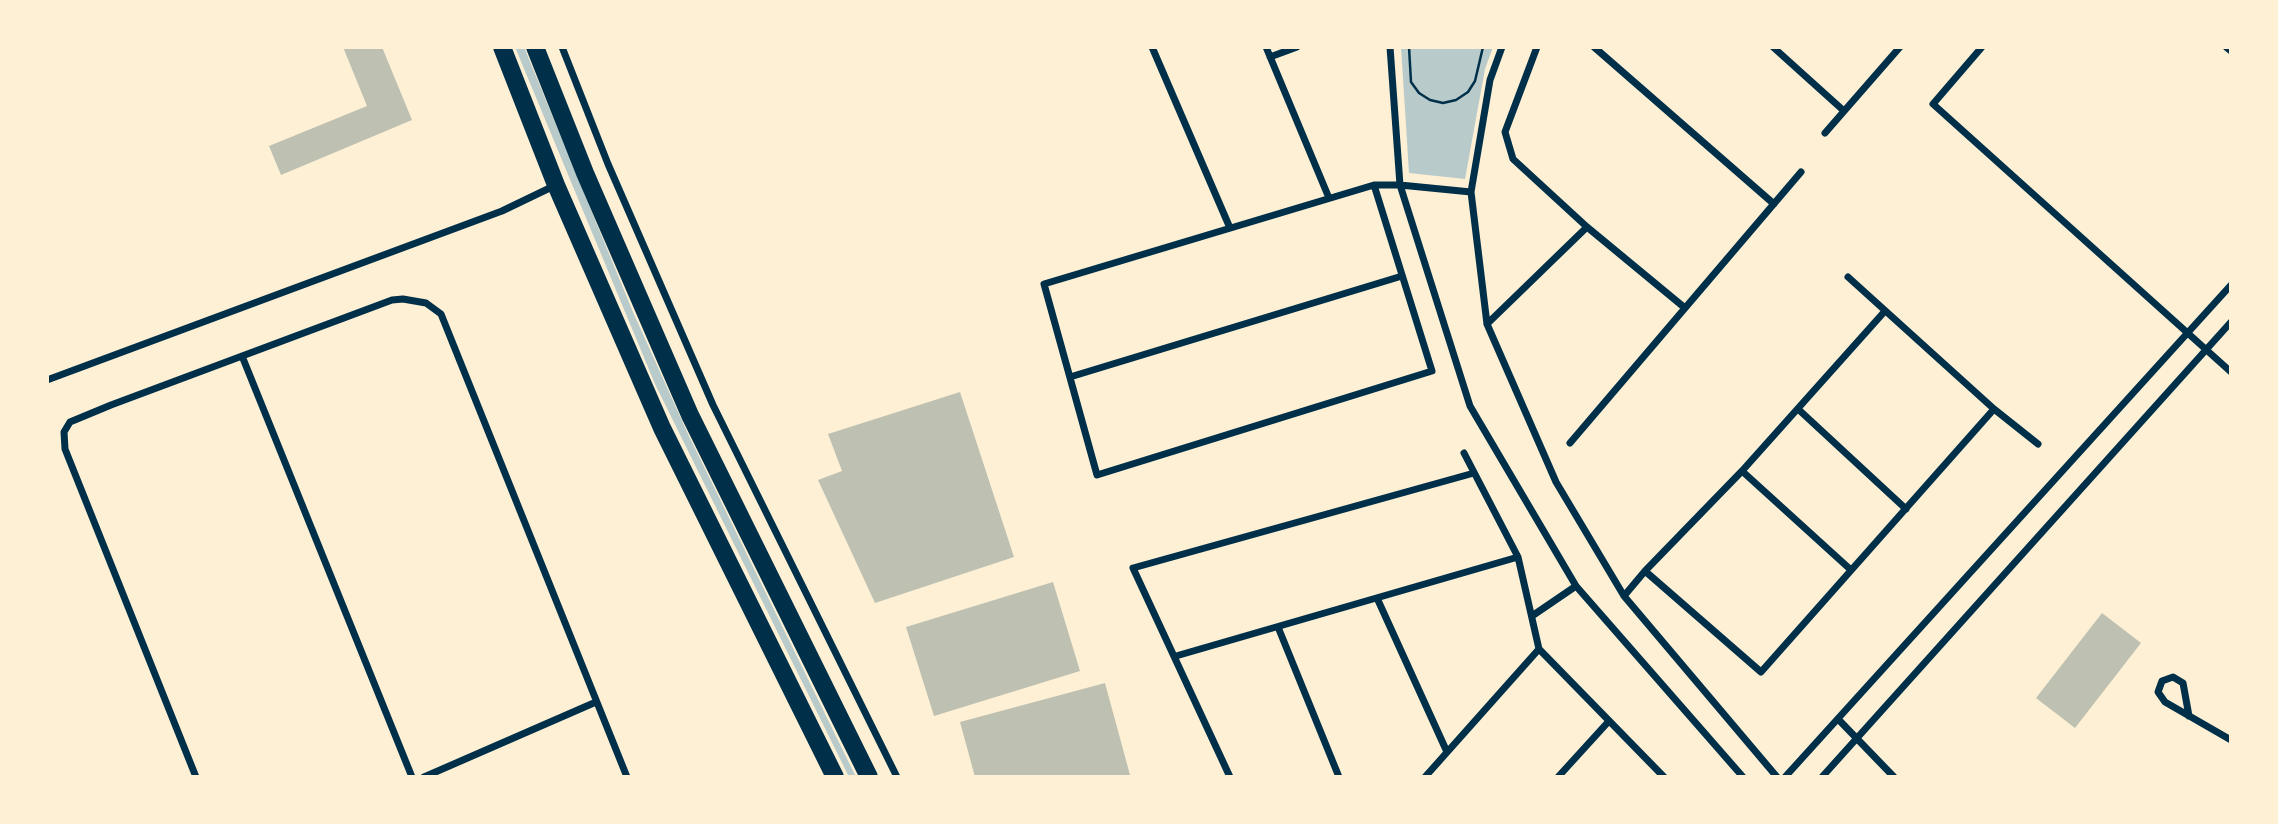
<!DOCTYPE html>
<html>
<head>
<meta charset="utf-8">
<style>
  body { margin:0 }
  #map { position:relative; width:2278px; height:824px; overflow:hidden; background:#fdf0d5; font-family:"IBM Plex Sans",sans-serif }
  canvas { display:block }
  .frame { position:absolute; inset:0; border:49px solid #fdf0d5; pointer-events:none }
</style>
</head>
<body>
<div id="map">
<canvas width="2278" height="824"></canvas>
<div class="frame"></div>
</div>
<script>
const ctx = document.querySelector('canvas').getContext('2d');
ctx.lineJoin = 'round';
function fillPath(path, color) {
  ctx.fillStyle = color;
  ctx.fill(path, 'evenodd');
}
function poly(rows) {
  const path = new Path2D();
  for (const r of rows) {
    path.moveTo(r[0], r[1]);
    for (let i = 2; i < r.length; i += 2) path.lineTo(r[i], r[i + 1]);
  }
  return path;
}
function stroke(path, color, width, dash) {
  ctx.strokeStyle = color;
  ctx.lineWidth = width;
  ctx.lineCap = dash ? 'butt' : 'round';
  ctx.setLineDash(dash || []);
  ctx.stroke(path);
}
const green = poly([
  [515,47,524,47,633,312,688,434,856,777,849,777,655,384],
  [1401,47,1493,47,1485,69,1465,179,1409,173]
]);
const building = poly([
  [343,47,382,47,412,120,281,175,269,146,367,106],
  [960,392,1014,557,875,603,818,480,842,471,828,434],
  [1053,582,1080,671,934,716,906,627],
  [2102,613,2141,643,2075,728,2036,698],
  [1105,683,1130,775,975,777,960,722]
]);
const path = poly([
  [1409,47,1411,82,1419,93,1430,100,1443,103,1456,100,1468,92,1475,81,1483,47]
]);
const minor = poly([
  [562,47,608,164,713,405,897,777],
  [1152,47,1230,228],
  [1266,47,1329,198],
  [1390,47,1400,185,1470,406,1576,586,1743,777],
  [1502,47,1490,80,1471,192,1487,324,1556,482,1624,596,1777,777],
  [1537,47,1505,132,1513,159,1587,227,1685,308],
  [1594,47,1774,204],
  [1773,47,1844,111],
  [1982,47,1933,104,2231,372],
  [2226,47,2231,51],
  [1270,57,1297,47],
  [1825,133,1900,47],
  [1374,185,1432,371,1097,475,1044,284,1374,185,1400,185,1471,192],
  [1848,277,1994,409,2038,444],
  [1487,324,1587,227],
  [242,356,412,777],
  [1070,377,1402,276],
  [47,380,502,211,556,185],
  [1798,409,1906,509],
  [1570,443,1801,172],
  [1464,453,1518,557,1539,649,1664,777],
  [1742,471,1851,570],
  [1645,571,1761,672,1994,409],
  [1624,596,1645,571,1742,471,1885,311],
  [1377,598,1447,752],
  [1532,616,1576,586],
  [1278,627,1339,777],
  [1176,656,1518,557],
  [2189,716,2183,683,2173,677,2162,681,2158,692,2165,702,2231,740],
  [1838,719,1894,777],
  [196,777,65,449,64,432,70,422,111,405,392,300,403,299,426,303,441,314,627,777],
  [424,777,596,702],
  [1230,777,1133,568,1474,473],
  [1425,777,1539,649],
  [1558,777,1609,721],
  [1785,777,2231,285],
  [1822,777,2231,322]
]);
const trunk = poly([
  [502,47,556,185,662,428,835,777],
  [535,47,585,173,690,415,869,777]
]);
fillPath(green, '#b9caca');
fillPath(building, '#bec0b2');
stroke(path, '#003049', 2.5);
stroke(minor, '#003049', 7);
stroke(trunk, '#003049', 18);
</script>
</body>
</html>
